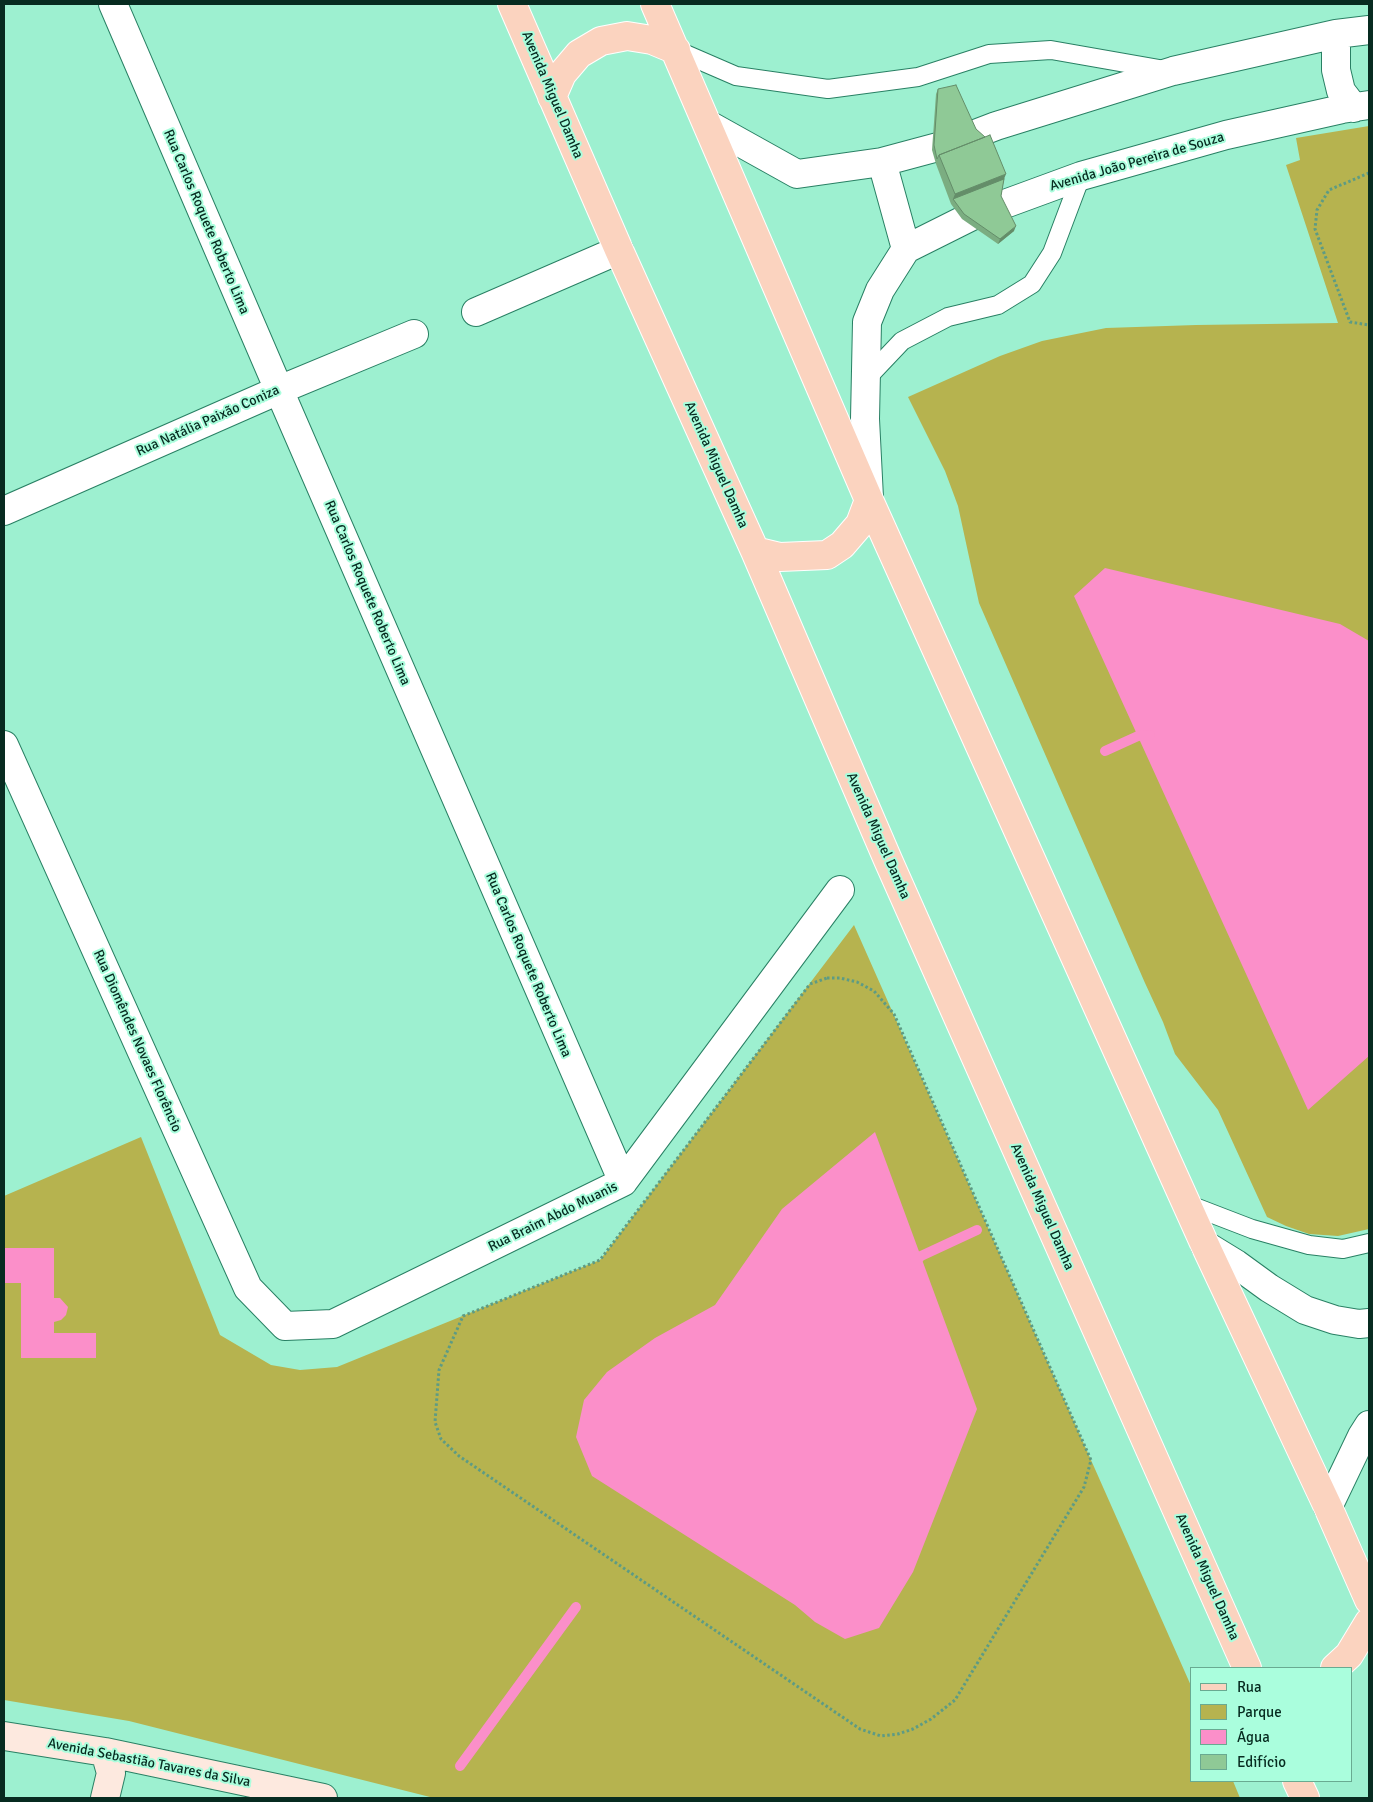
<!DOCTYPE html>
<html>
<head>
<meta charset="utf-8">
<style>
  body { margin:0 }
  #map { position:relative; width:1373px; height:1802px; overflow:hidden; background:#9df0d0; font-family:Signika,sans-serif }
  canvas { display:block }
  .frame { position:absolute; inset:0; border:5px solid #072b20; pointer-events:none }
  .legend { position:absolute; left:1190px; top:1667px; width:162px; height:115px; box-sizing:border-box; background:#aafedd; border:1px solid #69aa91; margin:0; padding:6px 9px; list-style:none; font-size:15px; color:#072b20 }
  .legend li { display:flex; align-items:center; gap:10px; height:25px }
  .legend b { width:25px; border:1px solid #69aa91 }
</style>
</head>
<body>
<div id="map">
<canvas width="1373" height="1802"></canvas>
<div class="frame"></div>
<ul class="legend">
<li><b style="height:6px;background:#fbd3bf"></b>Rua</li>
<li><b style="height:14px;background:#b6b34f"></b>Parque</li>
<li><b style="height:14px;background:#fb8fc9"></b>Água</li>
<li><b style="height:14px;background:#8fc996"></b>Edifício</li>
</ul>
</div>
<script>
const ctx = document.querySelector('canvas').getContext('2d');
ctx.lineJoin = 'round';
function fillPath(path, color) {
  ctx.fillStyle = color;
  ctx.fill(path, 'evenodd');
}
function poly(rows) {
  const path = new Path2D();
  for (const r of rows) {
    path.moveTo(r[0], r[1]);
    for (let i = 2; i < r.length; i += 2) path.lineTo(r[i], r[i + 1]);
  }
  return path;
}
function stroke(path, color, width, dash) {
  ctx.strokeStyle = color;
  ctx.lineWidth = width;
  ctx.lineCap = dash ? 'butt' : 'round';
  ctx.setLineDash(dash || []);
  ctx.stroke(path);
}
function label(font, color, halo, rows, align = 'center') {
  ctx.font = font + ' Signika,sans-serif';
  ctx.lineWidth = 4;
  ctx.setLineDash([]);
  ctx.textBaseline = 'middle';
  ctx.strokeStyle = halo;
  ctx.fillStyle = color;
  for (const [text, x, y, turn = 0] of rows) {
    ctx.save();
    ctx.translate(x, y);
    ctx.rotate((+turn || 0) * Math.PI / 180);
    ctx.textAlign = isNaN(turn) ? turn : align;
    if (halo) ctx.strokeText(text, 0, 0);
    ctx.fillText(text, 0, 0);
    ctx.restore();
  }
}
const green = poly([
  [1369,126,1369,1229,1338,1236,1309,1234,1286,1226,1267,1217,1218,1110,1175,1054,1163,1022,1145,983,979,603,958,506,945,471,908,397,1000,356,1042,341,1106,328,1196,325,1338,323,1286,165,1300,160,1296,138],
  [854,925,1192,1688,1192,1781,1233,1781,1240,1798,434,1798,129,1721,4,1700,4,1196,141,1137,220,1335,271,1365,300,1370,337,1367,600,1260]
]);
const water = poly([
  [1105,568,1340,624,1369,641,1369,1056,1308,1110,1074,596],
  [875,1132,977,1409,913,1572,879,1628,845,1639,815,1622,795,1605,592,1476,576,1437,584,1400,607,1372,655,1338,715,1305,782,1209],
  [4,1248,54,1248,54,1298,60,1298,68,1307,66,1315,61,1320,54,1322,54,1333,96,1333,96,1358,21,1358,21,1283,4,1283]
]);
const stream = poly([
  [1105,751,1138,736,1150,735],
  [912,1265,921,1256,977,1230],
  [460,1766,576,1607]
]);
const path = poly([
  [1369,173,1329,190,1317,210,1315,229,1350,322,1369,325],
  [827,978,840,978,857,982,874,991,894,1014,1091,1460,1084,1487,955,1700,931,1719,913,1729,898,1734,881,1736,860,1729,459,1456,441,1439,435,1422,439,1370,463,1316,600,1260,810,984,827,978]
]);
const service = poly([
  [676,50,736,76,828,89,918,77,989,54,1051,50,1165,70],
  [866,379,902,341,948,317,998,305,1032,284,1052,253,1081,176],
  [1187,1204,1252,1229,1309,1245,1343,1249,1369,1243]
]);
const minor = poly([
  [113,4,279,390,623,1182],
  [1336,34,1336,70,1341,91,1354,108],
  [709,125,797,174,882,162,949,144,996,126,1173,71,1336,34,1369,30],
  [882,162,906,249],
  [476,312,619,250],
  [869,498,865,419,867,322,880,290,906,249,972,216,1081,176,1226,135,1342,109,1369,105],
  [4,511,279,390,414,334],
  [4,745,248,1288,285,1326,333,1324,623,1182,840,890],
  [1205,1245,1236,1264,1269,1288,1305,1310,1335,1320,1359,1324,1369,1323],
  [1328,1507,1362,1436,1369,1425]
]);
const secondary = poly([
  [4,1736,105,1752,323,1798],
  [105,1798,111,1773,105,1752]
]);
const primary = poly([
  [512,4,619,250,755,551,888,860,1247,1668],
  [655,4,869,500,1205,1245,1328,1507,1369,1600],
  [552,97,562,74,579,54,601,41,627,36,652,40,676,50],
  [755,551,780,557,827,555,842,545,860,524,869,500],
  [1335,1668,1349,1655,1369,1622],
  [1297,1781,1305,1798]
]);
const wall = poly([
  [938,89,976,129,1004,179,1001,196,1014,231,998,244,962,219,951,204,936,164,932,150,936,94]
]);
const shadedWall = poly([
  [1006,174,1002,184,953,199,955,194],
  [1016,226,1014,231,998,244,1000,239]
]);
const building = poly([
  [956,85,976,129,985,137,939,155,937,159,934,145,938,89,956,85],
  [990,135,1006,174,955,194,939,155,990,135],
  [1004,179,1001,196,1016,226,1000,239,964,214,953,199,1004,179]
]);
const streetNames = [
  ["Avenida Miguel Damha",552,95,67],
  ["Avenida João Pereira de Souza",1137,162,-16],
  ["Rua Carlos Roquete Roberto Lima",206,222,67],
  ["Rua Natália Paixão Coniza",208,421,-24],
  ["Avenida Miguel Damha",716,465,66],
  ["Rua Carlos Roquete Roberto Lima",367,593,67],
  ["Avenida Miguel Damha",878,836,66],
  ["Rua Carlos Roquete Roberto Lima",528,965,67],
  ["Rua Diomêndes Novaes Florêncio",137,1041,66],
  ["Avenida Miguel Damha",1042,1207,66],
  ["Rua Braim Abdo Muanis",553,1217,-26],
  ["Avenida Miguel Damha",1207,1577,66],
  ["Avenida Sebastião Tavares da Silva",149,1763,11]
];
fillPath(green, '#b6b34f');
fillPath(water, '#fb8fc9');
stroke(stream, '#fb8fc9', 10);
stroke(service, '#298064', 20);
stroke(minor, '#298064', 30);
stroke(secondary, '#298064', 30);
stroke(primary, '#fff', 30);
stroke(path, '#5d9b84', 3, [2.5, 2.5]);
stroke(service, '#fff', 18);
stroke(minor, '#fff', 28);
stroke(secondary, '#fde9df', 28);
stroke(primary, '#fbd3bf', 28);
fillPath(wall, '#7bad81');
fillPath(shadedWall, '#648d69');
fillPath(building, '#8fc996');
stroke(building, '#648d69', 1);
label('14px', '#072b20', '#aafedd', streetNames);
</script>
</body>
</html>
